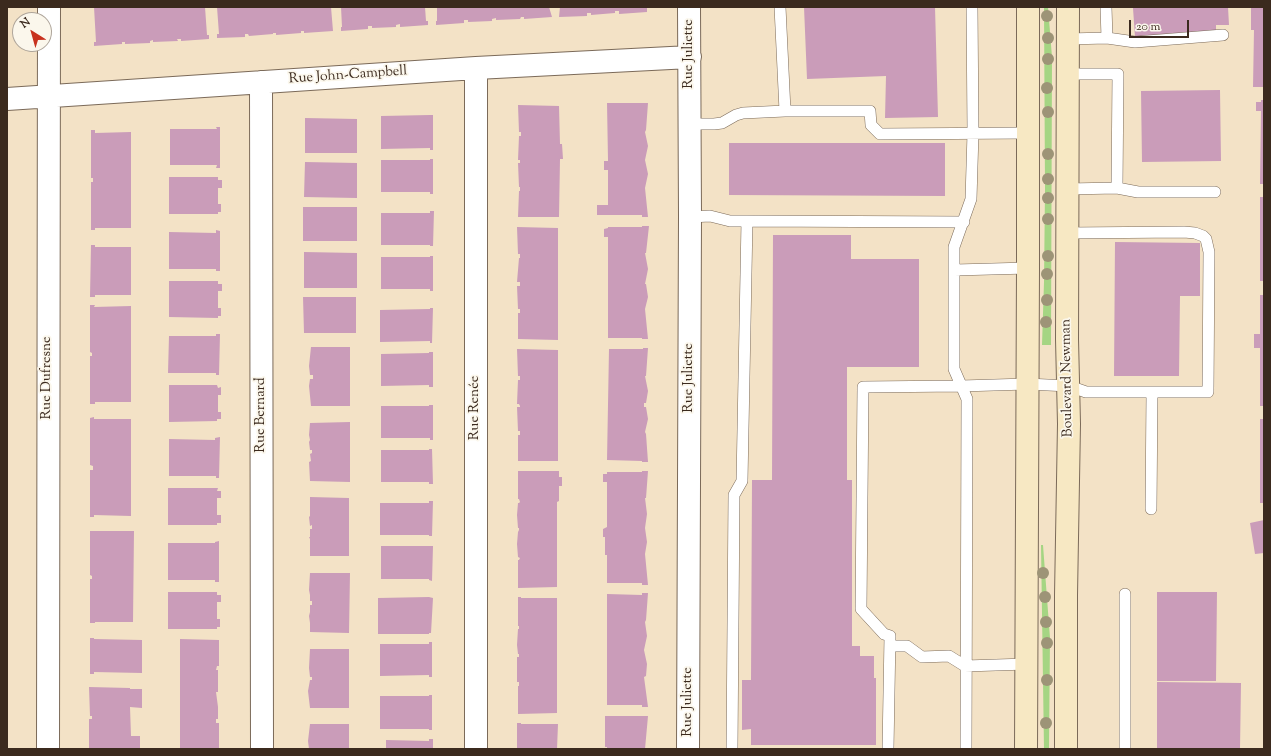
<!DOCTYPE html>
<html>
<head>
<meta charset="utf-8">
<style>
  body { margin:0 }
  #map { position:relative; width:1271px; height:756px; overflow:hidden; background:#f3e2c6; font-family:"Sorts Mill Goudy",serif }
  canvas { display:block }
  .frame { position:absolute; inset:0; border:8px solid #3b2a1e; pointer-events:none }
  .north { position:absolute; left:12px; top:12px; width:40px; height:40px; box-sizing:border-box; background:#fbf7ec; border:1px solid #aea59a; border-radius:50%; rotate:323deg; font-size:11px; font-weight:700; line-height:16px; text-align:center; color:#3b2a1e }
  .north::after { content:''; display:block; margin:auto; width:14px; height:18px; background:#c8321e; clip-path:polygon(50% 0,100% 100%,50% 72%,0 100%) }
  .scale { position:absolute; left:1129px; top:20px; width:60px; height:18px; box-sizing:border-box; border:2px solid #3b2a1e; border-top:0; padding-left:5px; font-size:12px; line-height:14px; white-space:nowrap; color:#3b2a1e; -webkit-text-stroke:3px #fbf7ec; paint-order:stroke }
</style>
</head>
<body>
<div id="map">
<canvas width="1271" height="756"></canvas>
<div class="frame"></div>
<div class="north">N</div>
<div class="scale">20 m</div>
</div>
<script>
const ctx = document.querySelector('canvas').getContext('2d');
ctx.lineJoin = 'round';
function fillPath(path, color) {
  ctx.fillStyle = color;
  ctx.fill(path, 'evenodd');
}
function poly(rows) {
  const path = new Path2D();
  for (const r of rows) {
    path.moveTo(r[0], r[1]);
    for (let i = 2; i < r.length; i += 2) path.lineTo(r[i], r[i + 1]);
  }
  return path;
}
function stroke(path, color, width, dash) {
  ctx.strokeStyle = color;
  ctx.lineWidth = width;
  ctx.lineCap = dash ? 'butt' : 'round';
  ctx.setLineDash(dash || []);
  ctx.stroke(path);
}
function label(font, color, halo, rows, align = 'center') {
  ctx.font = font + ' "Sorts Mill Goudy",serif';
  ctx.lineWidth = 3.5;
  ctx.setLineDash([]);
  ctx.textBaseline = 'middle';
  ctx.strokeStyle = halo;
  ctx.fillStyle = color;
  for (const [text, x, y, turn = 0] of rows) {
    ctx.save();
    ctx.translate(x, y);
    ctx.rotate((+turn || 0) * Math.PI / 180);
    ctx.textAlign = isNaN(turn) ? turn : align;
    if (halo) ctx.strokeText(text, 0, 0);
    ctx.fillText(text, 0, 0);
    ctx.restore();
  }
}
const green = poly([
  [1044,7,1048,7,1052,57,1051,345,1042,345,1044,282,1045,189],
  [1041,545,1043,545,1050,638,1049,749,1044,749]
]);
const building = poly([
  [94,7,205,7,207,35,209,35,209,39,181,41,181,39,177,39,178,41,153,42,153,40,150,41,150,43,125,44,125,42,122,42,122,44,94,46,94,42,96,42],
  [217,7,331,7,333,31,304,33,304,31,301,31,301,33,276,35,276,33,273,33,273,34,249,36,248,34,245,34,245,37,217,38,217,34,219,34],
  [341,7,425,7,426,21,428,21,428,25,400,27,400,24,396,25,396,27,372,28,372,26,368,26,368,29,341,31,341,27,342,27],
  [437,7,549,7,552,17,524,19,524,17,521,17,520,19,496,20,496,18,492,19,492,21,468,22,468,20,464,20,464,23,436,25,436,21,437,21],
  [560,7,645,7,645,8,647,8,647,12,619,14,619,11,615,11,615,13,591,15,591,13,587,13,587,16,559,17],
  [804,7,935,7,938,117,885,118,886,76,807,79],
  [1151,7,1228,7,1229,25,1216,25,1216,32,1135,37,1133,8],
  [1251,7,1264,7,1264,87,1253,87,1254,30,1251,30],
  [1220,90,1221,161,1142,162,1141,91],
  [1261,100,1264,100,1264,184,1260,184,1261,111,1256,111,1256,102,1261,102],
  [607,103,648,103,646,130,645,132,648,146,645,160,648,174,645,188,648,217,642,217,642,215,597,215,597,205,608,205,608,170,604,170,604,161,608,161,608,160],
  [518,105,559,106,560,144,562,144,563,159,560,159,559,217,518,217,519,191,520,191,520,187,519,187,518,163,520,163,520,160,518,160,519,136,521,136,521,132,519,132],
  [430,115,433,115,433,150,430,150,430,148,381,149,381,116],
  [305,118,357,119,357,153,305,153],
  [216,127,220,127,220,168,216,168,217,165,170,165,170,129,217,129],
  [91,130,95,130,95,133,131,132,131,228,95,228,95,230,91,230,91,182,93,182,93,178,91,178],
  [729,143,945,143,945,196,729,195],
  [430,159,433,159,433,194,430,194,430,192,381,192,381,160,430,160],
  [305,162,357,163,357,198,304,197],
  [169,177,218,177,218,180,222,180,222,188,218,188,218,204,221,204,221,212,218,212,218,214,169,214],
  [1260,197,1264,197,1264,281,1260,281],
  [303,207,357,207,357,241,303,241],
  [430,211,434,211,433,246,430,246,430,245,381,245,381,213,430,213],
  [642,226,649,226,646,253,645,253,648,269,645,284,646,284,648,297,645,309,648,339,642,339,642,338,608,338,608,237,604,237,604,229,608,228,608,227,642,227],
  [517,227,558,228,558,340,518,339,518,313,520,313,520,309,518,309,517,286,520,286,520,282,517,282,519,258,520,258,520,254,518,254],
  [216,230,220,231,220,271,216,271,216,269,169,269,169,232,216,233],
  [773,235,851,235,851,259,919,259,919,367,847,367,847,480,852,480,852,646,860,646,860,656,874,656,874,678,876,678,876,745,751,745,751,729,742,730,742,680,751,680,752,480,772,480],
  [1115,242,1200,243,1200,296,1180,296,1179,376,1114,376],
  [91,245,95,245,95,247,131,247,131,295,95,295,95,297,90,297],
  [304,252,357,253,357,288,304,288],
  [430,256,433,256,433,291,430,291,430,289,381,289,381,257,430,257],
  [169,281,218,281,218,284,222,284,222,291,218,291,218,308,221,308,221,316,218,316,218,318,169,317],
  [1260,295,1264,295,1264,406,1260,406,1260,348,1254,348,1254,334,1260,334],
  [303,297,356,297,356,333,304,333],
  [90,305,95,305,94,307,131,306,131,402,95,402,95,404,90,404,90,356,92,356,92,353,90,352],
  [430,308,433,308,432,343,430,343,430,341,380,342,380,310,430,309],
  [216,334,220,334,219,375,216,375,216,373,168,373,169,336,216,336],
  [311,347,350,347,350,406,311,406,309,386,310,379,313,379,313,375,310,375,309,366],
  [643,348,648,348,646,376,645,376,648,391,646,403,644,403,644,407,646,407,648,419,645,432,646,434,648,462,642,462,642,461,607,460,609,349,643,349],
  [517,349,558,350,558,461,518,461,518,435,520,435,520,431,518,431,517,407,520,407,520,406,519,404,517,404,518,380,520,380,520,376,518,376],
  [429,352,433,352,433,387,429,387,429,385,381,386,381,354,429,353],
  [169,385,217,385,218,388,221,387,221,395,218,395,218,412,221,412,221,419,217,419,217,421,169,422],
  [429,405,433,405,433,440,430,440,430,438,381,438,381,406,429,406],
  [94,417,94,419,131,419,131,516,94,515,94,517,90,517,90,470,93,470,93,466,90,465,90,418],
  [1260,419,1264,419,1264,503,1260,503],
  [350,422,350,482,310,481,309,462,311,461,310,454,312,453,312,450,310,450,309,442,310,440,309,435,310,423],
  [220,437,219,478,216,478,216,476,169,476,169,439,215,440,215,438],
  [429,449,432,449,433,484,429,484,429,482,381,482,381,450,429,450],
  [518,471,559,471,559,477,562,477,562,486,559,486,559,501,557,502,557,587,518,588,518,560,519,560,520,558,518,557,517,544,518,532,519,530,519,528,518,528,517,515,518,503,519,503,520,502,519,499,518,499],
  [642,471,648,471,646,498,645,498,647,514,645,528,647,542,645,554,648,585,642,585,642,583,607,583,607,555,605,555,605,537,603,537,603,529,607,527,607,482,603,482,603,474,607,474,607,472,642,472],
  [168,488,218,488,217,491,221,491,221,498,217,498,217,515,221,515,221,523,217,523,217,525,168,525],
  [310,497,349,498,349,556,310,556,310,539,309,537,310,537,310,529,312,529,312,525,310,526,309,517,310,516],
  [429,501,433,501,432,536,429,536,429,535,380,535,380,503,429,503],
  [1264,520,1264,553,1255,554,1250,523],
  [90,531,134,531,133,622,95,622,95,623,90,623,90,579,92,579,92,576,90,575],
  [219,541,219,582,215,582,215,580,168,580,168,543,215,543,215,542],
  [381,546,433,546,432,581,429,580,429,579,381,579],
  [310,573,350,573,349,633,310,632,310,623,309,616,310,612,310,605,312,605,312,601,310,601,310,595,309,590],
  [168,592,217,592,217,595,221,595,221,602,217,602,217,619,220,619,220,627,217,627,217,629,168,629],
  [1157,592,1217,592,1216,681,1157,681],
  [642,593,648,593,646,620,645,622,647,636,644,650,647,664,646,676,644,677,648,707,642,707,642,705,607,705,607,594,642,595],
  [429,597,433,598,431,633,429,633,429,634,378,634,378,598],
  [518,597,521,597,521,598,557,598,557,713,518,714,518,686,519,686,519,682,517,682,517,657,519,657,519,654,518,654,517,645,518,629,519,629,519,626,518,626],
  [90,638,94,638,94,639,142,640,142,673,94,672,94,674,90,674],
  [180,639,219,640,219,666,217,666,216,670,218,670,218,692,216,692,218,707,218,719,216,719,216,723,219,723,219,749,180,749],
  [429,642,432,642,432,677,429,677,429,675,380,676,380,644,429,644],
  [310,649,349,649,349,708,310,708,308,691,310,680,312,680,312,677,310,677,309,668],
  [1157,682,1241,683,1240,749,1157,749],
  [89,687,130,688,130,689,142,689,142,708,130,707,131,736,140,736,140,749,89,749,89,719,92,719,92,716,90,716],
  [429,695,432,695,432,730,429,730,429,729,380,729,380,696,429,696],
  [605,716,648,716,645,749,607,749,607,747,605,747],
  [517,723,521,723,521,724,558,724,557,749,517,749],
  [310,724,349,724,349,749,309,749,308,741],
  [429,739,433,739,433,749,386,749,386,740,429,741]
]);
const service = poly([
  [1107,38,1135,42,1223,35],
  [1068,39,1107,38,1106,7],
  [1068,74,1118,74,1117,188],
  [785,111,870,111,871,125,880,134,1028,133],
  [690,124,714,124,722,123,736,115,743,113,785,111,780,7],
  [1068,189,1117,188,1138,192,1215,192],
  [690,217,710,216,730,221,747,221,742,481,734,495,732,749],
  [747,221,964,222],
  [955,270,1028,268],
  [1151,509,1152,393],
  [890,646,907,646,922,657,949,656,965,666,1027,664],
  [888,749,890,636,884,634,861,609,863,387,961,386,1027,384,1069,386,1086,392,1208,392,1209,252,1206,239,1203,236,1195,233,1184,232,1068,233],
  [966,749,967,399,954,369,954,247,971,199,973,133,972,7],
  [1125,749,1125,594]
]);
const minor = poly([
  [476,68,476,749],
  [261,82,262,749],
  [7,99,476,68,690,57],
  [48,749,49,7],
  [688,749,690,217,689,7]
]);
const secondary = poly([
  [1026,749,1028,268,1028,7],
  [1066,749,1066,595,1069,424,1067,339,1068,7]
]);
const trees = [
  [1047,16],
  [1048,38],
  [1048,59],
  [1047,88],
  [1048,112],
  [1048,154],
  [1048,179],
  [1048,198],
  [1048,219],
  [1048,256],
  [1047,274],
  [1047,300],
  [1046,322],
  [1043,573],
  [1045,597],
  [1046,622],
  [1047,643],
  [1047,680],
  [1046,723]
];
const streetNames = [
  ["Rue Juliette",690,54,-90],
  ["Rue John-Campbell",348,76,-4],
  ["Rue Dufresne",48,378,-90],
  ["Rue Juliette",690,378,-90],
  ["Boulevard Newman",1068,378,-91],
  ["Rue Renée",476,408,-90],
  ["Rue Bernard",262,415,-90],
  ["Rue Juliette",689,702,-90]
];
fillPath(green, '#a5d583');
fillPath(building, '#ca9cb9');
stroke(service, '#7b6a59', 12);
stroke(minor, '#7b6a59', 24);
stroke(secondary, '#7b6a59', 24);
stroke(service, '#fff', 11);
stroke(minor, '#fff', 22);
stroke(secondary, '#f7e8c3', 22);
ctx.fillStyle = '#9d9477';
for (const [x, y] of trees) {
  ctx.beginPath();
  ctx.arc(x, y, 6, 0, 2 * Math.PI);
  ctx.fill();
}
label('14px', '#3b2a1e', '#fbf7ec', streetNames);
</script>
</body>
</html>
